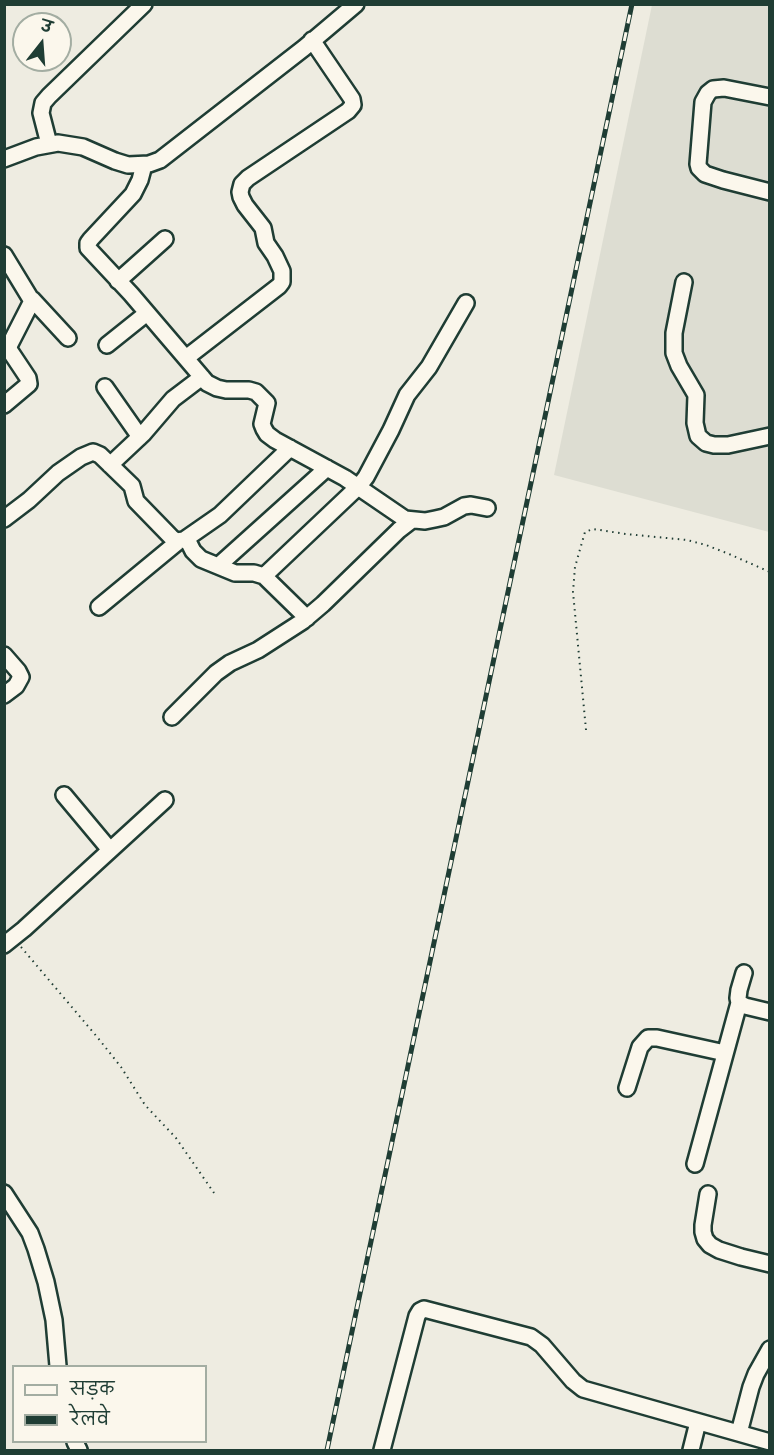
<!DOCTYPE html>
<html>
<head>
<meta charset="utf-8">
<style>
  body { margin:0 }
  #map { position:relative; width:774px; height:1455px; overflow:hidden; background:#eeece1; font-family:Itim,"Playpen Sans Deva",sans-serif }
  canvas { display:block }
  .frame { position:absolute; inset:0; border:6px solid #1f3d34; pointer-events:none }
  .legend { position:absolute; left:12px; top:1365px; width:195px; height:78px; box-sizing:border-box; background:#fbf7ec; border:2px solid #a3ada2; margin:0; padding:8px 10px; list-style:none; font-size:18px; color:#1f3d34 }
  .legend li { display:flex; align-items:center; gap:12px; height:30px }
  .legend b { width:30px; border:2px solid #a3ada2 }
  .north { position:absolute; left:12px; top:12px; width:60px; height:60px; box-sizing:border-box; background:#fbf7ec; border:2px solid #a3ada2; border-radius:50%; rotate:17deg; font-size:16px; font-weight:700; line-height:24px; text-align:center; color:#1f3d34 }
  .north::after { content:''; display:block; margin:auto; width:21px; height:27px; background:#1f3d34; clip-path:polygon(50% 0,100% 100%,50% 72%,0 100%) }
</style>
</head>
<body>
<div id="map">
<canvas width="774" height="1455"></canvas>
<div class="frame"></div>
<ul class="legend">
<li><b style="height:8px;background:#fbf7ec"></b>सड़क</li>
<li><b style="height:8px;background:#1f3d34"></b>रेलवे</li>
</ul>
<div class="north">उ</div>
</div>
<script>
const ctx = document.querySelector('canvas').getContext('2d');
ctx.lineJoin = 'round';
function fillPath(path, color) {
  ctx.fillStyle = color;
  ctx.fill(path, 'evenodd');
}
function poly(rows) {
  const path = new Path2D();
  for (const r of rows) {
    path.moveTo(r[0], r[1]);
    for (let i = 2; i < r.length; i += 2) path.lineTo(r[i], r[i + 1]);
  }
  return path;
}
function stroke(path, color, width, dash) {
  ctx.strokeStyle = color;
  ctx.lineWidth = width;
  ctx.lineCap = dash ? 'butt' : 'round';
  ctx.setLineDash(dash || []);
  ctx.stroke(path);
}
const built = poly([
  [652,5,769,5,769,532,554,475]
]);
const path = poly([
  [586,730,573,592,575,567,585,532,593,529,626,534,687,540,706,545,729,554,770,572],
  [21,947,98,1038,121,1067,145,1105,176,1138,214,1193]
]);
const minor = poly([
  [770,97,724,88,713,89,708,93,703,102,698,164,699,168,705,174,723,180,770,192],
  [49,144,41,113,43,103,49,96,144,4],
  [4,159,36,147,58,143,83,147,115,161,128,165,149,164,160,160,304,48,356,4],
  [144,165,140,180,133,194,91,239,88,243,88,248,131,294,207,383,217,388,226,390,249,390,256,392,267,403,262,424,264,429,267,434,275,440,345,478,405,519,425,521,435,519,444,517,464,506,471,505,487,508],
  [4,255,32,301,9,346,10,351,28,378,29,384,4,405],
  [118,281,165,239],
  [684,282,674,333,674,353,679,366,696,395,695,423,698,436,706,443,714,445,728,445,770,436],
  [32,299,68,338],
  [107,345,147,313],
  [186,358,279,286,282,282,282,271,275,256,266,243,263,228,245,205,241,197,240,192,242,184,248,178,348,111,353,105,352,99,312,40],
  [105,387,140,437],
  [110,465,143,434,173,399,202,377],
  [4,519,29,500,58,473,81,457,93,452,100,455,132,486,136,501,171,537,176,541,184,540,220,515,290,448],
  [187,539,193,551,201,559,235,573,254,573,264,576,307,618],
  [218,566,327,468],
  [264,576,359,486,366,477,391,430,407,395,429,367,466,303],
  [99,607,179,541],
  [4,655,18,671,21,677,16,686,4,695],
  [172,717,216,673,230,663,258,650,303,621,323,604,399,530,412,520],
  [64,795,110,850],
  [4,945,24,929,165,800],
  [744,973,739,990,738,998,739,1003,745,1006,770,1012],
  [627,1088,640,1047,648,1038,657,1038,725,1053],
  [695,1164,739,1003],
  [4,1193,30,1233,36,1249,46,1282,54,1320,58,1366],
  [708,1194,703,1225,703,1232,705,1239,710,1245,719,1250,741,1257,770,1264],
  [739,1433,751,1387,756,1374,770,1349],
  [75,1442,79,1450],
  [382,1450,417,1316,420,1311,424,1309,531,1337,542,1345,573,1381,583,1389,770,1442],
  [691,1450,698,1422]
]);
const rail = poly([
  [327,1450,632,4]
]);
fillPath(built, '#ddddd2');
stroke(minor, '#1f3d34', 20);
stroke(path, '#1f3d34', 2, [1.5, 4.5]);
stroke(minor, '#fbf7ec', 15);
stroke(rail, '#1f3d34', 5);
stroke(rail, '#fbf7ec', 3, [9]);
</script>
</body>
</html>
